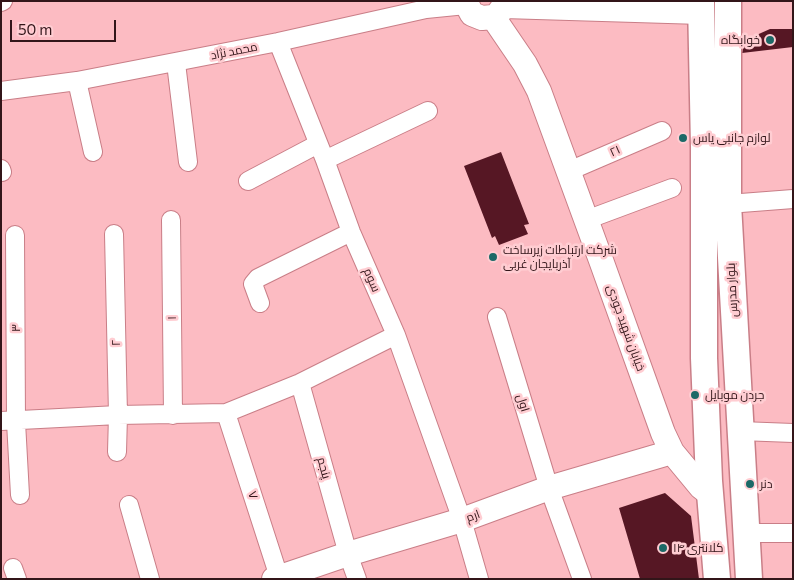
<!DOCTYPE html>
<html>
<head>
<meta charset="utf-8">
<style>
  body { margin:0 }
  #map { position:relative; width:794px; height:580px; overflow:hidden; background:#fcbbc2; font-family:Commissioner,sans-serif }
  canvas { display:block }
  .frame { position:absolute; inset:0; border:2px solid #321519; pointer-events:none }
  .scale { position:absolute; left:10px; top:20px; width:106px; height:22px; box-sizing:border-box; border:2px solid #321519; border-top:0; padding-left:6px; font-size:15px; line-height:18px; white-space:nowrap; color:#321519; -webkit-text-stroke:4px #ffcdd2; paint-order:stroke }
</style>
</head>
<body>
<div id="map">
<canvas width="794" height="580"></canvas>
<div class="frame"></div>
<div class="scale">50 m</div>
</div>
<script>
const ctx = document.querySelector('canvas').getContext('2d');
ctx.lineJoin = 'round';
function fillPath(path, color) {
  ctx.fillStyle = color;
  ctx.fill(path, 'evenodd');
}
function poly(rows) {
  const path = new Path2D();
  for (const r of rows) {
    path.moveTo(r[0], r[1]);
    for (let i = 2; i < r.length; i += 2) path.lineTo(r[i], r[i + 1]);
  }
  return path;
}
function stroke(path, color, width, dash) {
  ctx.strokeStyle = color;
  ctx.lineWidth = width;
  ctx.lineCap = dash ? 'butt' : 'round';
  ctx.setLineDash(dash || []);
  ctx.stroke(path);
}
function label(font, color, halo, rows, align = 'center') {
  ctx.font = font + ' Commissioner,Cairo,sans-serif';
  ctx.lineWidth = 5;
  ctx.setLineDash([]);
  ctx.textBaseline = 'middle';
  ctx.strokeStyle = halo;
  ctx.fillStyle = color;
  for (const [text, x, y, turn = 0] of rows) {
    ctx.save();
    ctx.translate(x, y);
    ctx.rotate((+turn || 0) * Math.PI / 180);
    ctx.textAlign = isNaN(turn) ? turn : align;
    if (halo) ctx.strokeText(text, 0, 0);
    ctx.fillText(text, 0, 0);
    ctx.restore();
  }
}
const building = poly([
  [770,29,793,29,793,47,742,53,744,44,752,37],
  [501,152,529,224,524,225,528,234,499,245,495,236,492,238,464,166],
  [665,493,691,516,699,579,640,579,619,508]
]);
const street = poly([
  [1,2,3,1],
  [278,42,325,160,351,232,396,335,462,520,479,579],
  [176,63,188,162],
  [77,81,93,152],
  [1,91,77,81,278,42,426,9,466,5],
  [325,160,428,111],
  [1,169,2,172],
  [569,171,662,131],
  [248,181,318,144],
  [728,204,793,199],
  [171,220,173,415],
  [586,220,672,188],
  [114,234,118,415,117,452],
  [15,235,16,422,20,495],
  [260,303,253,284,258,278,351,232],
  [497,317,549,488,582,579],
  [300,383,348,554,357,579],
  [226,413,279,577],
  [1,421,118,415,226,413,300,383,396,335],
  [740,431,793,433],
  [129,505,150,579],
  [746,533,793,533],
  [13,568,17,579]
]);
const secondary = poly([
  [465,1,472,14,482,18,493,17,498,14,503,7],
  [504,6,701,12],
  [493,17,525,64,539,91,602,263,663,433,672,452,701,487,710,494],
  [274,579,348,554,462,520,549,488,672,452]
]);
const primary = poly([
  [701,1,704,147,704,358,709,481,717,579],
  [728,1,728,204,749,579]
]);
const markers = [
  [770,40,5,"#1c6967"],
  [683,138,5,"#1c6967"],
  [493,257,5,"#1c6967"],
  [695,395,5,"#1c6967"],
  [750,484,5,"#1c6967"],
  [663,548,5,"#1c6967"]
];
const poiNames = [
  ["خوابگاه",760,40,"right"],
  ["لوازم جانبی یاس",693,138],
  ["شرکت ارتباطات زیرساخت",503,250],
  ["آذربایجان غربی",503,264],
  ["جردن موبایل",705,395],
  ["دنر",760,484],
  ["کلانتری ۱۴",673,548]
];
const streetNames = [
  ["محمد نژاد",234,51,-11],
  ["۲۱",615,151,-24],
  ["سوم",372,280,67],
  ["بلوار مدرس",732,290,-93],
  ["۱",172,318,-91],
  ["۳",16,328,-90],
  ["خیابان شهید جودی",626,328,70],
  ["۲",116,343,-91],
  ["اول",523,403,73],
  ["پنجم",324,468,74],
  ["۷",253,495,72],
  ["ارم",473,516,-20]
];
fillPath(building, '#561724');
stroke(street, '#c97e87', 20);
stroke(secondary, '#c97e87', 26);
stroke(primary, '#c97e87', 29);
stroke(street, '#fff', 18);
stroke(secondary, '#fff', 24);
stroke(primary, '#fff', 26);
for (const [x, y, r, color] of markers) {
  const dot = new Path2D();
  dot.arc(x, y, r, 0, 2 * Math.PI);
  ctx.fillStyle = color;
  ctx.fill(dot);
  stroke(dot, '#ffcdd2', 2);
}
label('12px', '#321519', '#ffcdd2', poiNames, 'left');
label('12px', '#321519', '#ffcdd2', streetNames);
</script>
</body>
</html>
